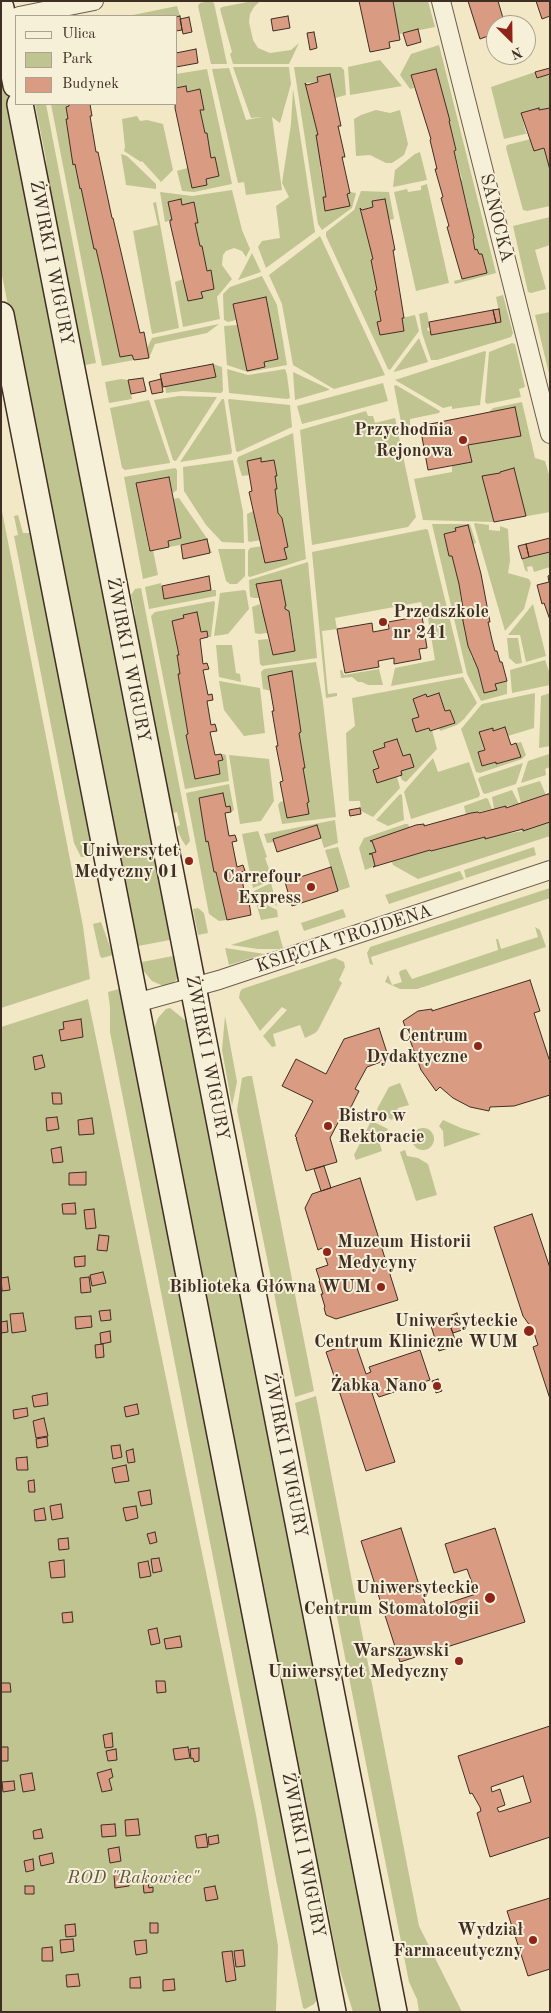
<!DOCTYPE html>
<html>
<head>
<meta charset="utf-8">
<style>
  body { margin:0 }
  #map { position:relative; width:551px; height:2013px; overflow:hidden; background:#f2e8c5; font-family:"Old Standard TT",serif }
  canvas { display:block }
  .frame { position:absolute; inset:0; border:2px solid #3f2e24; pointer-events:none }
  .legend { position:absolute; left:15px; top:15px; width:162px; height:90px; box-sizing:border-box; background:#f7f0d9; border:1px solid #ada291; margin:0; padding:6px 9px; list-style:none; font-size:15px; color:#3f2e24 }
  .legend li { display:flex; align-items:center; gap:10px; height:25px }
  .legend b { width:25px; border:1px solid #ada291 }
  .north { position:absolute; left:486px; top:15px; width:50px; height:50px; box-sizing:border-box; background:#f7f0d9; border:1px solid #ada291; border-radius:50%; rotate:157deg; font-size:14px; font-weight:700; line-height:20px; text-align:center; color:#3f2e24 }
  .north::after { content:''; display:block; margin:auto; width:18px; height:22px; background:#8f2418; clip-path:polygon(50% 0,100% 100%,50% 72%,0 100%) }
</style>
</head>
<body>
<div id="map">
<canvas width="551" height="2013"></canvas>
<div class="frame"></div>
<ul class="legend">
<li><b style="height:6px;background:#f7f0d9"></b>Ulica</li>
<li><b style="height:14px;background:#bfc491"></b>Park</li>
<li><b style="height:14px;background:#d99b81"></b>Budynek</li>
</ul>
<div class="north">N</div>
</div>
<script>
const ctx = document.querySelector('canvas').getContext('2d');
ctx.lineJoin = 'round';
function fillPath(path, color) {
  ctx.fillStyle = color;
  ctx.fill(path, 'evenodd');
}
function poly(rows) {
  const path = new Path2D();
  for (const r of rows) {
    if (r.length === 3) {
      path.moveTo(r[0] + r[2], r[1]);
      path.arc(r[0], r[1], r[2], 0, 2 * Math.PI);
      continue;
    }
    path.moveTo(r[0], r[1]);
    for (let i = 2; i < r.length; i += 2) path.lineTo(r[i], r[i + 1]);
  }
  return path;
}
function stroke(path, color, width, dash) {
  ctx.strokeStyle = color;
  ctx.lineWidth = width;
  ctx.lineCap = dash ? 'butt' : 'round';
  ctx.setLineDash(dash || []);
  ctx.stroke(path);
}
function label(font, color, halo, rows, align = 'center') {
  ctx.font = font + ' "Old Standard TT",serif';
  ctx.lineWidth = 4;
  ctx.setLineDash([]);
  ctx.textBaseline = 'middle';
  ctx.strokeStyle = halo;
  ctx.fillStyle = color;
  for (const [text, x, y, turn = 0] of rows) {
    ctx.save();
    ctx.translate(x, y);
    ctx.rotate((+turn || 0) * Math.PI / 180);
    ctx.textAlign = isNaN(turn) ? turn : align;
    if (halo) ctx.strokeText(text, 0, 0);
    ctx.fillText(text, 0, 0);
    ctx.restore();
  }
}
const green = poly([
  [210,1,214,3,227,64,211,64,198,6,200,3],
  [253,1,260,1,254,7,250,14,249,22,253,40,258,48,270,53,291,50,299,43,289,64,233,64,230,54,232,52,220,9,222,7],
  [393,1,428,1,435,27,399,34],
  [177,6,180,16,128,16],
  [439,45,496,273,455,284,454,281,487,273,482,254,479,254,477,250,475,250,473,239,474,238,466,209,468,208,460,180,462,179,454,151,456,150,441,87,436,69,411,75,414,88,410,89,400,75,411,54],
  [1,53,175,939,133,947,1,270],
  [380,60,402,86,350,95,348,67],
  [233,67,289,67,291,84,280,123,272,117,282,190,246,195,244,182,238,183,212,69,229,68,246,120,262,117,251,118],
  [294,67,341,67,344,70,346,95,335,98,330,74,317,77,318,82,306,83,318,135,316,135,322,166,320,167,326,197,323,198,325,211,349,192,356,193,352,208,322,230,318,224],
  [207,69,232,184,194,192,182,191,177,171,180,170,188,168,193,188,207,185,206,179,219,176,215,157,211,158,207,133,205,133,200,110,203,110,199,89,187,92,186,86,176,88,176,74],
  [535,72,537,78,550,74,550,108,539,110,539,108,521,113,526,133,529,133,504,139,491,87],
  [293,89,315,232,266,268,258,247,262,241,280,238,276,206,289,197,282,183,291,124],
  [35,104,46,104,96,363,80,366,49,201,46,159],
  [51,104,69,104,69,106,66,107,68,119,66,119,73,164,75,164,80,188,81,188,103,279,120,357,132,355,134,360,102,366],
  [376,110,390,113,400,110,408,144,404,155,392,163,386,163,370,155,356,156,354,119,361,115],
  [137,116,140,121,147,120,163,124,173,170,161,182,142,161,141,162,124,151,125,147,122,119],
  [531,139,534,151,544,148,550,170,550,206,527,211,523,210,506,148,507,145],
  [420,152,427,180,393,187,395,170,415,154],
  [121,154,127,156,156,184,156,189,126,185],
  [427,184,449,283,416,291,394,192,407,189,408,192,421,190,421,186],
  [232,190,242,230,250,249,246,257,242,251,234,248,226,251,223,255,222,265,232,279,217,297,220,319,183,327,175,282,183,279,203,297,201,292,214,289,211,270,207,271,202,246,200,246,195,223,198,222,194,203,182,205,181,199,168,202,172,220,165,222,160,192,192,196],
  [361,191,389,192,394,219,389,220,385,199,372,201,373,207,362,210,360,208,373,259,371,260,377,290,375,291,381,321,377,322,380,335,404,331,402,318,415,315,419,331,390,370,388,369,326,236,326,232,354,210],
  [156,202,179,328,152,334,133,231,158,225,153,203],
  [550,217,550,245,535,250,546,289,531,293,528,292,513,226],
  [320,236,385,375,334,389,293,365,282,304,269,275],
  [252,253,261,272,238,280],
  [262,276,277,305,287,365,248,372,227,365,224,326,237,325,247,371,265,368,264,362,277,359,266,298,233,304,236,320,228,322,224,320,223,294,230,287],
  [503,295,513,333,511,337,437,360,431,360,422,333,419,314,427,312,430,327,427,328,428,331,430,331,432,335,501,322,496,297],
  [550,312,550,378,535,315],
  [219,324,207,333,155,344,149,358,147,348,152,338],
  [419,338,428,362,394,372,394,371],
  [512,343,515,344,525,387,519,389,521,397,487,404,485,402,489,352],
  [485,351,486,352,480,405,452,409,452,406,443,408,395,380],
  [213,364,222,367,223,391,221,393,183,391,166,393,165,387,215,377],
  [227,369,248,375,285,369,287,375,290,398,287,399,229,393],
  [293,372,329,389,329,390,295,400],
  [121,379,128,380,132,399,109,403,105,382],
  [383,383,388,401,302,424,297,406],
  [396,385,440,411,439,413,410,419,410,425,402,427,394,386],
  [179,396,217,397,176,461,173,460,154,400],
  [222,399,224,399,232,452,231,454,180,462],
  [229,399,290,405,292,427,238,452,236,451,228,400],
  [149,400,170,462,170,463,125,470,122,468,110,408],
  [522,402,535,458,545,461,550,478,550,512,494,522,423,520,414,479,452,472,452,465,471,462,468,445,520,436,515,408,488,413,493,408],
  [366,411,368,416,373,416,375,423,395,418,416,517,408,527,312,545,300,430],
  [293,433,306,559,250,577,248,576,248,551,250,548,262,546,286,559,284,548,288,547,282,518,278,513,275,489,277,489,275,476,277,476,274,460,261,462,261,459,247,461,250,475,242,476,237,460,238,457],
  [233,460,243,512,244,543,222,542,206,525,184,491,183,467],
  [175,468,177,470,177,490,173,493,168,477,136,483,149,550,153,550,158,575,143,579,124,477],
  [179,498,206,537,212,553,210,553,207,540,169,547,168,541,181,538,173,499],
  [1,506,83,926,90,979,1,1008],
  [253,511,261,540,250,542,248,541,247,514],
  [18,515,23,533,31,533,92,824,92,857,81,857,74,843,14,536,18,535,14,516],
  [475,523,489,525,489,530,500,531,500,526,508,529,510,561,508,573,529,579,531,583,524,609,505,631,474,524],
  [432,524,470,524,476,543,473,544,455,528,456,531,444,534,449,556,452,556,459,584,465,634,472,658,474,658,478,669,484,693,497,690,495,684,507,681,507,694,481,701,467,674],
  [426,529,428,530,463,673,391,686,395,668,435,660,427,612,423,608,421,602,335,618,337,629,322,631,328,694,337,693,337,696,326,698,312,552],
  [218,549,245,549,245,576,237,584,230,584,226,581],
  [550,552,550,567,534,572,532,566,527,567,528,572,525,570,522,559],
  [308,562,317,658,262,666,260,664,258,640,268,639,273,655,294,651,294,640,289,611,285,609,281,580,256,584,259,598,254,598,250,597,249,580],
  [161,583,164,599,211,590,216,590,216,596,149,609,145,587],
  [141,588,190,841,186,846,182,840,176,827,180,825,177,812,168,814,135,648,135,614,131,595,135,589],
  [244,590,246,591,249,609,228,634,214,636,220,593],
  [214,601,215,603,211,637,208,637,207,631,201,632,197,612,183,615,184,618,172,621,179,655,177,655,180,674,178,674,188,734,186,735,195,779,220,774,218,761,222,760,221,754,223,754,226,755,229,781,185,789,151,616,155,612],
  [260,604,261,610,263,610,267,633,259,634,255,633,252,607],
  [533,604,546,656,526,662,520,635,508,635],
  [507,638,518,638,522,663,516,664,509,658],
  [216,645,232,645,236,673,240,674,241,682,219,677],
  [545,660,550,674,550,685,512,693,510,670],
  [316,662,323,702,336,817,282,824,278,805,280,802,284,801,287,818,309,802,303,768,305,767,299,733,301,732,294,697,296,697,292,671,268,676,271,691,263,689,261,672,264,669],
  [379,669,383,685,368,685,362,682,358,682,352,677,341,678,340,670,342,670,344,675],
  [463,677,477,703,464,719,457,725,440,731,439,728,455,722,450,710,445,711,439,693,427,697,426,694,413,699,419,717,412,719,416,732,429,728,430,731,432,730,437,749,406,782,402,780,400,776,403,756,384,743,385,747,373,751,379,768,397,777,400,788,373,817,361,811,360,801,349,801,346,733,355,726,352,698],
  [219,681,260,688,265,733,244,736,224,710],
  [535,693,534,728,508,736,505,727,493,731,492,728,479,733,485,750,478,753,482,766,496,762,497,764,520,757,516,743,521,742,526,755,522,759,480,773,476,772,461,729,482,704],
  [550,693,550,746,539,748,541,696],
  [549,754,550,767,545,769,546,775,521,783,528,761],
  [229,755,269,759,274,801,261,821,240,824],
  [433,758,438,772,469,762,480,794,479,797,411,819,404,792,406,789],
  [523,763,516,784,485,794,483,793,478,779,480,777],
  [540,781,546,795,521,803,517,788],
  [229,784,234,810,231,812,230,806,226,807,223,793,199,798,206,841,208,841,214,872,216,872,227,920,219,921,209,914,186,793],
  [512,790,519,804,494,809,492,797],
  [400,794,402,795,404,820,388,826,376,820],
  [486,798,488,799,492,809,466,815,464,806],
  [335,820,338,843,324,848,317,825,273,839,274,842,267,843,264,834],
  [550,822,550,836,418,879,393,865,392,862,430,850,431,851,485,837,523,831],
  [405,824,408,824,410,828,370,841,372,841,376,852,369,854,372,854,375,866,365,870,359,848,364,838],
  [258,831,267,857,265,858,273,880,253,888,242,834],
  [338,847,350,887,338,891,325,850],
  [534,847,536,855,466,878,464,870],
  [460,871,464,879,389,904,385,895],
  [271,883,277,906,255,895,254,891],
  [550,888,550,898,371,957,373,965,370,964,367,953,370,947],
  [255,899,277,910,278,917,261,920],
  [198,908,204,913,208,933,198,935,193,909],
  [343,909,346,917,304,931,301,923],
  [101,922,113,955,102,958,100,956,93,924],
  [535,927,540,930,546,947,417,989,400,989,385,982,388,975,392,985,402,982,399,973,400,971,406,969,412,979,498,950,496,939,498,939,501,949,538,937],
  [278,930,283,948,279,949,258,949,231,945],
  [225,948,265,954,229,965],
  [178,955,179,977,174,982,168,985,161,985,152,981,137,963],
  [335,958,344,962,345,967,339,980,342,983,318,1030,315,1033,305,1038,300,1025,273,1034,276,1046,272,1047,263,1036,287,1010,282,1007,260,1031,239,998,240,992,242,989],
  [119,989,122,991,320,1995,314,2004,305,2009,303,2008,277,1884,110,1032,110,1007,108,992],
  [88,999,256,1815,278,1946,276,2012,1,2012,1,1027],
  [170,1008,190,1024,383,2012,353,2012,338,1964,325,1895,311,1849,152,1034,158,1018,166,1009],
  [225,1016,237,1082,232,1106,222,1050],
  [248,1076,252,1076,314,1391,295,1397,237,1110,242,1078],
  [400,1083,409,1105,398,1108,392,1120,379,1113,377,1109,389,1087],
  [443,1120,461,1128,481,1134,444,1147,443,1131,439,1126],
  [374,1122,388,1129,380,1144,382,1151,356,1160,354,1155,370,1123],
  [423,1139,11],
  [405,1150,407,1156,418,1158,428,1164,437,1195,416,1201,400,1152],
  [316,1396,419,1926,462,2012,419,2012,417,1999,409,1982,295,1403]
]);
const building = poly([
  [359,1,393,1,400,40,389,42,390,48,370,52,359,1],
  [468,1,498,1,505,25,496,25,496,33,480,39,468,1],
  [536,1,550,1,550,16,542,19,536,1],
  [180,16,182,30,176,31,176,17,180,16],
  [288,16,290,28,273,31,271,19,288,16],
  [189,17,192,32,183,34,180,19,189,17],
  [418,29,421,42,407,46,403,33,418,29],
  [314,32,317,48,310,50,307,33,314,32],
  [196,49,198,63,176,67,176,53,196,49],
  [550,68,550,74,537,78,535,72,550,68],
  [436,69,450,121,449,121,456,150,454,151,474,238,473,239,475,250,477,249,479,254,482,254,487,273,462,279,447,227,449,226,441,198,443,197,435,169,437,169,430,140,431,139,411,75,436,69],
  [330,74,341,126,338,126,345,157,342,157,350,193,347,194,350,206,325,211,323,197,326,197,316,135,318,135,305,83,307,85,318,82,317,77,330,74],
  [186,86,187,92,200,89,204,110,200,110,205,133,207,133,211,158,215,157,219,176,206,179,207,185,192,188,175,108,176,88,186,86],
  [69,104,90,104,92,116,90,116,96,152,98,152,112,218,113,218,140,333,144,332,149,358,134,360,132,355,120,357,103,279,96,249,94,249,81,188,80,189,75,164,73,165,66,119,68,119,66,107,69,106,69,104],
  [539,108,539,110,550,108,550,170,544,148,534,151,521,113,539,108],
  [181,199,182,205,194,202,198,223,195,223,200,246,202,246,207,271,211,270,214,289,201,292,203,298,188,301,170,223,170,220,172,220,168,202,181,199],
  [385,199,395,250,393,250,404,318,402,318,404,331,380,335,377,322,381,321,375,291,377,290,371,260,373,259,360,208,362,210,373,207,372,201,385,199],
  [266,297,278,359,264,362,265,367,247,371,233,304,266,297],
  [499,309,501,322,496,323,493,310,499,309],
  [493,310,496,323,431,335,429,322,493,310],
  [213,364,216,377,163,387,160,374,213,364],
  [143,378,146,391,131,394,128,380,143,378],
  [161,379,163,392,152,394,149,382,161,379],
  [515,407,521,436,468,445,472,462,428,470,420,426,515,407],
  [261,458,261,462,274,460,277,476,275,476,277,489,275,489,278,513,282,518,288,547,284,548,287,559,265,563,249,492,252,491,247,461,261,458],
  [514,468,526,516,494,522,482,476,500,473,500,472,514,468],
  [169,477,181,538,168,541,169,547,150,551,136,483,169,477],
  [468,525,481,574,490,622,488,622,492,640,495,651,497,651,500,662,502,662,507,681,495,684,497,690,484,693,478,669,468,646,463,621,462,609,463,608,459,584,452,556,449,556,444,534,456,531,455,528,468,525],
  [550,538,550,552,529,557,526,544,550,538],
  [207,539,210,553,183,559,181,545,207,539],
  [526,544,529,557,522,559,518,546,526,544],
  [550,575,550,620,544,603,542,604,537,585,549,582,548,576,550,575],
  [209,576,211,590,164,599,162,586,209,576],
  [281,580,286,606,285,606,285,609,289,611,295,651,273,655,256,584,281,580],
  [197,612,201,632,207,631,208,637,200,639,203,664,207,663,209,669,203,670,208,695,212,694,213,700,207,701,211,725,215,724,217,731,210,732,215,755,221,754,223,760,218,761,220,774,195,779,186,735,188,734,178,674,180,674,177,655,179,655,172,621,184,618,183,615,197,612],
  [422,616,427,648,419,649,421,659,394,664,394,658,378,661,379,667,345,673,337,629,372,623,373,632,389,629,388,622,422,616],
  [292,671,301,732,299,733,305,768,303,768,309,802,307,803,309,814,287,818,280,782,283,781,276,746,278,746,272,711,274,711,268,676,292,671],
  [439,693,445,711,450,710,455,723,430,731,429,728,416,732,412,719,419,717,413,699,426,694,427,697,439,693],
  [505,727,511,745,516,743,521,757,496,764,496,762,482,766,478,752,485,750,479,732,493,728,493,731,505,727],
  [397,739,403,756,410,754,414,767,401,771,402,775,377,783,373,770,379,768,373,751,385,747,384,743,397,739],
  [223,793,226,807,230,806,231,812,225,813,229,836,235,835,237,841,232,842,237,867,243,865,245,871,241,872,245,897,252,895,253,901,249,902,251,915,227,920,216,872,214,872,208,841,206,842,199,798,223,793],
  [548,794,550,794,550,822,523,831,523,829,485,839,485,837,431,851,430,850,373,867,375,866,372,854,369,854,376,852,372,841,370,841,416,825,424,824,424,826,471,813,478,812,479,813,506,806,506,808,548,794],
  [360,808,361,814,350,816,349,810,360,808],
  [317,825,321,838,277,852,273,839,317,825],
  [331,867,338,891,292,906,285,882,331,867],
  [530,980,540,1011,534,1013,550,1062,550,1095,514,1106,490,1107,489,1111,470,1107,453,1098,440,1087,436,1091,421,1070,403,1021,418,1011,432,1009,432,1011,530,980],
  [81,1019,83,1037,61,1041,59,1030,64,1029,63,1022,81,1019],
  [379,1028,389,1059,367,1067,355,1089,359,1091,346,1117,342,1115,330,1138,337,1162,306,1171,296,1138,297,1138,295,1136,313,1101,282,1086,296,1059,326,1074,344,1039,379,1028],
  [42,1055,45,1067,35,1070,33,1057,42,1055],
  [52,1093,61,1093,62,1104,53,1104,52,1093],
  [57,1117,59,1129,47,1131,46,1118,57,1117],
  [92,1118,94,1134,79,1135,78,1120,92,1118],
  [61,1147,63,1162,53,1163,51,1149,61,1147],
  [324,1166,331,1188,321,1191,314,1169,324,1166],
  [86,1172,86,1185,69,1185,69,1173,86,1172],
  [360,1178,398,1300,336,1319,326,1315,324,1308,325,1307,321,1294,323,1294,319,1281,320,1281,316,1269,328,1265,322,1248,318,1250,305,1208,312,1194,360,1178],
  [75,1203,76,1214,63,1214,62,1204,75,1203],
  [94,1209,96,1228,86,1229,84,1210,94,1209],
  [532,1214,550,1268,550,1399,533,1347,538,1345,533,1330,523,1316,494,1227,532,1214],
  [99,1235,109,1236,107,1251,97,1250,99,1235],
  [85,1256,85,1266,75,1267,74,1257,85,1256],
  [103,1272,106,1283,92,1286,90,1275,103,1272],
  [8,1277,10,1290,2,1291,1,1278,8,1277],
  [89,1277,91,1292,81,1293,80,1278,89,1277],
  [110,1310,111,1320,101,1321,99,1311,110,1310],
  [23,1313,26,1331,12,1333,10,1314,23,1313],
  [457,1313,462,1330,453,1333,447,1317,457,1313],
  [91,1316,92,1327,76,1329,75,1317,91,1316],
  [441,1316,442,1319,447,1317,457,1345,439,1351,429,1320,441,1316],
  [7,1321,8,1332,1,1333,1,1322,7,1321],
  [110,1331,111,1342,101,1344,100,1333,110,1331],
  [355,1342,366,1374,371,1372,369,1367,420,1350,430,1380,379,1397,376,1392,372,1393,395,1462,366,1471,326,1352,355,1342],
  [103,1344,104,1357,96,1358,95,1345,103,1344],
  [438,1379,442,1391,436,1393,432,1381,438,1379],
  [47,1393,48,1405,34,1407,32,1396,47,1393],
  [137,1404,139,1414,126,1417,124,1407,137,1404],
  [27,1408,28,1416,14,1419,13,1410,27,1408],
  [44,1418,48,1436,36,1438,33,1421,44,1418],
  [47,1437,48,1446,37,1448,36,1439,47,1437],
  [120,1445,122,1457,113,1459,111,1446,120,1445],
  [133,1449,135,1462,128,1463,126,1451,133,1449],
  [27,1457,28,1470,17,1470,16,1458,27,1457],
  [126,1465,129,1481,115,1483,112,1468,126,1465],
  [34,1480,35,1492,29,1492,28,1481,34,1480],
  [150,1490,152,1504,141,1506,138,1492,150,1490],
  [61,1504,63,1518,52,1520,50,1506,61,1504],
  [136,1506,138,1518,126,1521,123,1508,136,1506],
  [44,1508,46,1520,35,1521,34,1510,44,1508],
  [401,1528,427,1610,476,1594,467,1569,454,1573,445,1544,495,1528,525,1622,400,1662,361,1541,401,1528],
  [155,1532,157,1542,150,1544,147,1534,155,1532],
  [68,1538,69,1549,59,1550,58,1539,68,1538],
  [159,1558,162,1571,153,1573,151,1559,159,1558],
  [64,1560,65,1577,51,1578,49,1562,64,1560],
  [148,1561,151,1576,140,1578,138,1563,148,1561],
  [72,1612,73,1622,63,1623,62,1613,72,1612],
  [157,1628,160,1643,151,1645,148,1630,157,1628],
  [180,1636,182,1647,166,1649,164,1639,180,1636],
  [156,1681,165,1681,166,1692,157,1693,156,1681],
  [1,1683,10,1683,11,1692,1,1692,1,1683],
  [550,1726,550,1837,490,1857,477,1813,481,1811,480,1807,472,1793,470,1794,458,1756,550,1726],
  [523,1776,531,1802,499,1812,497,1808,505,1805,500,1789,492,1792,491,1787,523,1776],
  [112,1733,113,1747,105,1748,103,1735,112,1733],
  [1,1747,8,1747,8,1761,1,1761,1,1747],
  [188,1747,190,1758,175,1760,173,1749,188,1747],
  [199,1748,199,1761,194,1762,193,1758,191,1759,190,1749,199,1748],
  [116,1749,117,1760,108,1761,106,1751,116,1749],
  [111,1769,113,1777,109,1779,112,1790,102,1792,97,1773,111,1769],
  [32,1773,35,1790,23,1792,20,1775,32,1773],
  [14,1781,15,1790,3,1792,2,1782,14,1781],
  [138,1819,140,1835,126,1836,125,1820,138,1819],
  [115,1824,116,1836,102,1837,101,1825,115,1824],
  [41,1829,43,1838,34,1839,33,1831,41,1829],
  [206,1834,208,1847,197,1848,195,1836,206,1834],
  [218,1835,219,1843,209,1845,208,1837,218,1835],
  [119,1847,121,1861,110,1863,108,1849,119,1847],
  [52,1853,54,1863,41,1866,39,1856,52,1853],
  [33,1859,34,1870,26,1872,24,1861,33,1859],
  [127,1874,129,1886,115,1888,114,1875,127,1874],
  [143,1883,148,1883,149,1888,153,1887,153,1892,144,1893,143,1883],
  [25,1886,34,1886,34,1894,25,1894,25,1886],
  [215,1886,218,1899,206,1901,204,1888,215,1886],
  [550,1898,550,1969,528,1976,507,1911,550,1898],
  [150,1923,158,1923,158,1933,150,1933,150,1923],
  [75,1924,76,1936,66,1937,65,1925,75,1924],
  [73,1939,74,1951,61,1953,60,1940,73,1939],
  [146,1940,147,1953,136,1955,134,1941,146,1940],
  [52,1947,53,1961,42,1961,42,1948,52,1947],
  [243,1950,245,1966,236,1967,234,1951,243,1950],
  [232,1951,236,1980,226,1982,222,1952,232,1951],
  [78,1974,80,1986,67,1987,66,1975,78,1974],
  [140,1977,141,1988,130,1988,130,1978,140,1977],
  [174,1979,175,1990,163,1991,163,1980,174,1979]
]);
const minor = poly([
  [441,1,550,434],
  [19,16,94,1],
  [136,1003,219,980,550,870]
]);
const secondary = poly([
  [1,8,16,85],
  [20,104,394,2012],
  [1,315,333,2012]
]);
const markers = [
  [463,440,5,"#8f2418"],
  [383,622,5,"#8f2418"],
  [189,861,5,"#8f2418"],
  [311,887,5,"#8f2418"],
  [478,1046,5,"#8f2418"],
  [328,1126,5,"#8f2418"],
  [327,1252,5,"#8f2418"],
  [381,1287,5,"#8f2418"],
  [529,1331,6,"#8f2418"],
  [437,1386,5,"#8f2418"],
  [490,1598,6,"#8f2418"],
  [459,1661,5,"#8f2418"],
  [533,1940,5,"#8f2418"]
];
const streetNames = [
  ["SANOCKA",496,218,76],
  ["ŻWIRKI I WIGURY",51,263,79],
  ["ŻWIRKI I WIGURY",128,660,79],
  ["KSIĘCIA TROJDENA",344,939,-18],
  ["ŻWIRKI I WIGURY",207,1058,79],
  ["ŻWIRKI I WIGURY",285,1455,79],
  ["ŻWIRKI I WIGURY",303,1855,79]
];
const poiNames = [
  ["Przychodnia",453,430],
  ["Rejonowa",453,451],
  ["Przedszkole",393,612,"left"],
  ["nr 241",393,633,"left"],
  ["Uniwersytet",179,851],
  ["Medyczny 01",179,872],
  ["Carrefour",301,877],
  ["Express",301,898],
  ["Centrum",468,1036],
  ["Dydaktyczne",468,1057],
  ["Bistro w",338,1116,"left"],
  ["Rektoracie",338,1137,"left"],
  ["Muzeum Historii",337,1242,"left"],
  ["Medycyny",337,1263,"left"],
  ["Biblioteka Główna WUM",371,1287],
  ["Uniwersyteckie",518,1321],
  ["Centrum Kliniczne WUM",518,1342],
  ["Żabka Nano",427,1386],
  ["Uniwersyteckie",479,1588],
  ["Centrum Stomatologii",479,1609],
  ["Warszawski",449,1651],
  ["Uniwersytet Medyczny",449,1672],
  ["Wydział",523,1930],
  ["Farmaceutyczny",523,1951]
];
const parkNames = [
  ["ROD \"Rakowiec\"",133,1878]
];
fillPath(green, '#bfc491');
fillPath(building, '#d99b81');
stroke(building, '#3f2e24', 1);
stroke(minor, '#6c5c4c', 20);
stroke(secondary, '#3f2e24', 28);
stroke(minor, '#f7f0d9', 18);
stroke(secondary, '#f7f0d9', 25);
for (const [x, y, r, color] of markers) {
  const dot = new Path2D();
  dot.arc(x, y, r, 0, 2 * Math.PI);
  ctx.fillStyle = color;
  ctx.fill(dot);
  stroke(dot, '#f7f0d9', 2);
}
label('18px', '#3f2e24', '#f7f0d9', streetNames);
label('bold 18px', '#3f2e24', '#f7f0d9', poiNames, 'right');
label('italic 18px', '#5f543f', '#f7f0d9', parkNames);
</script>
</body>
</html>
